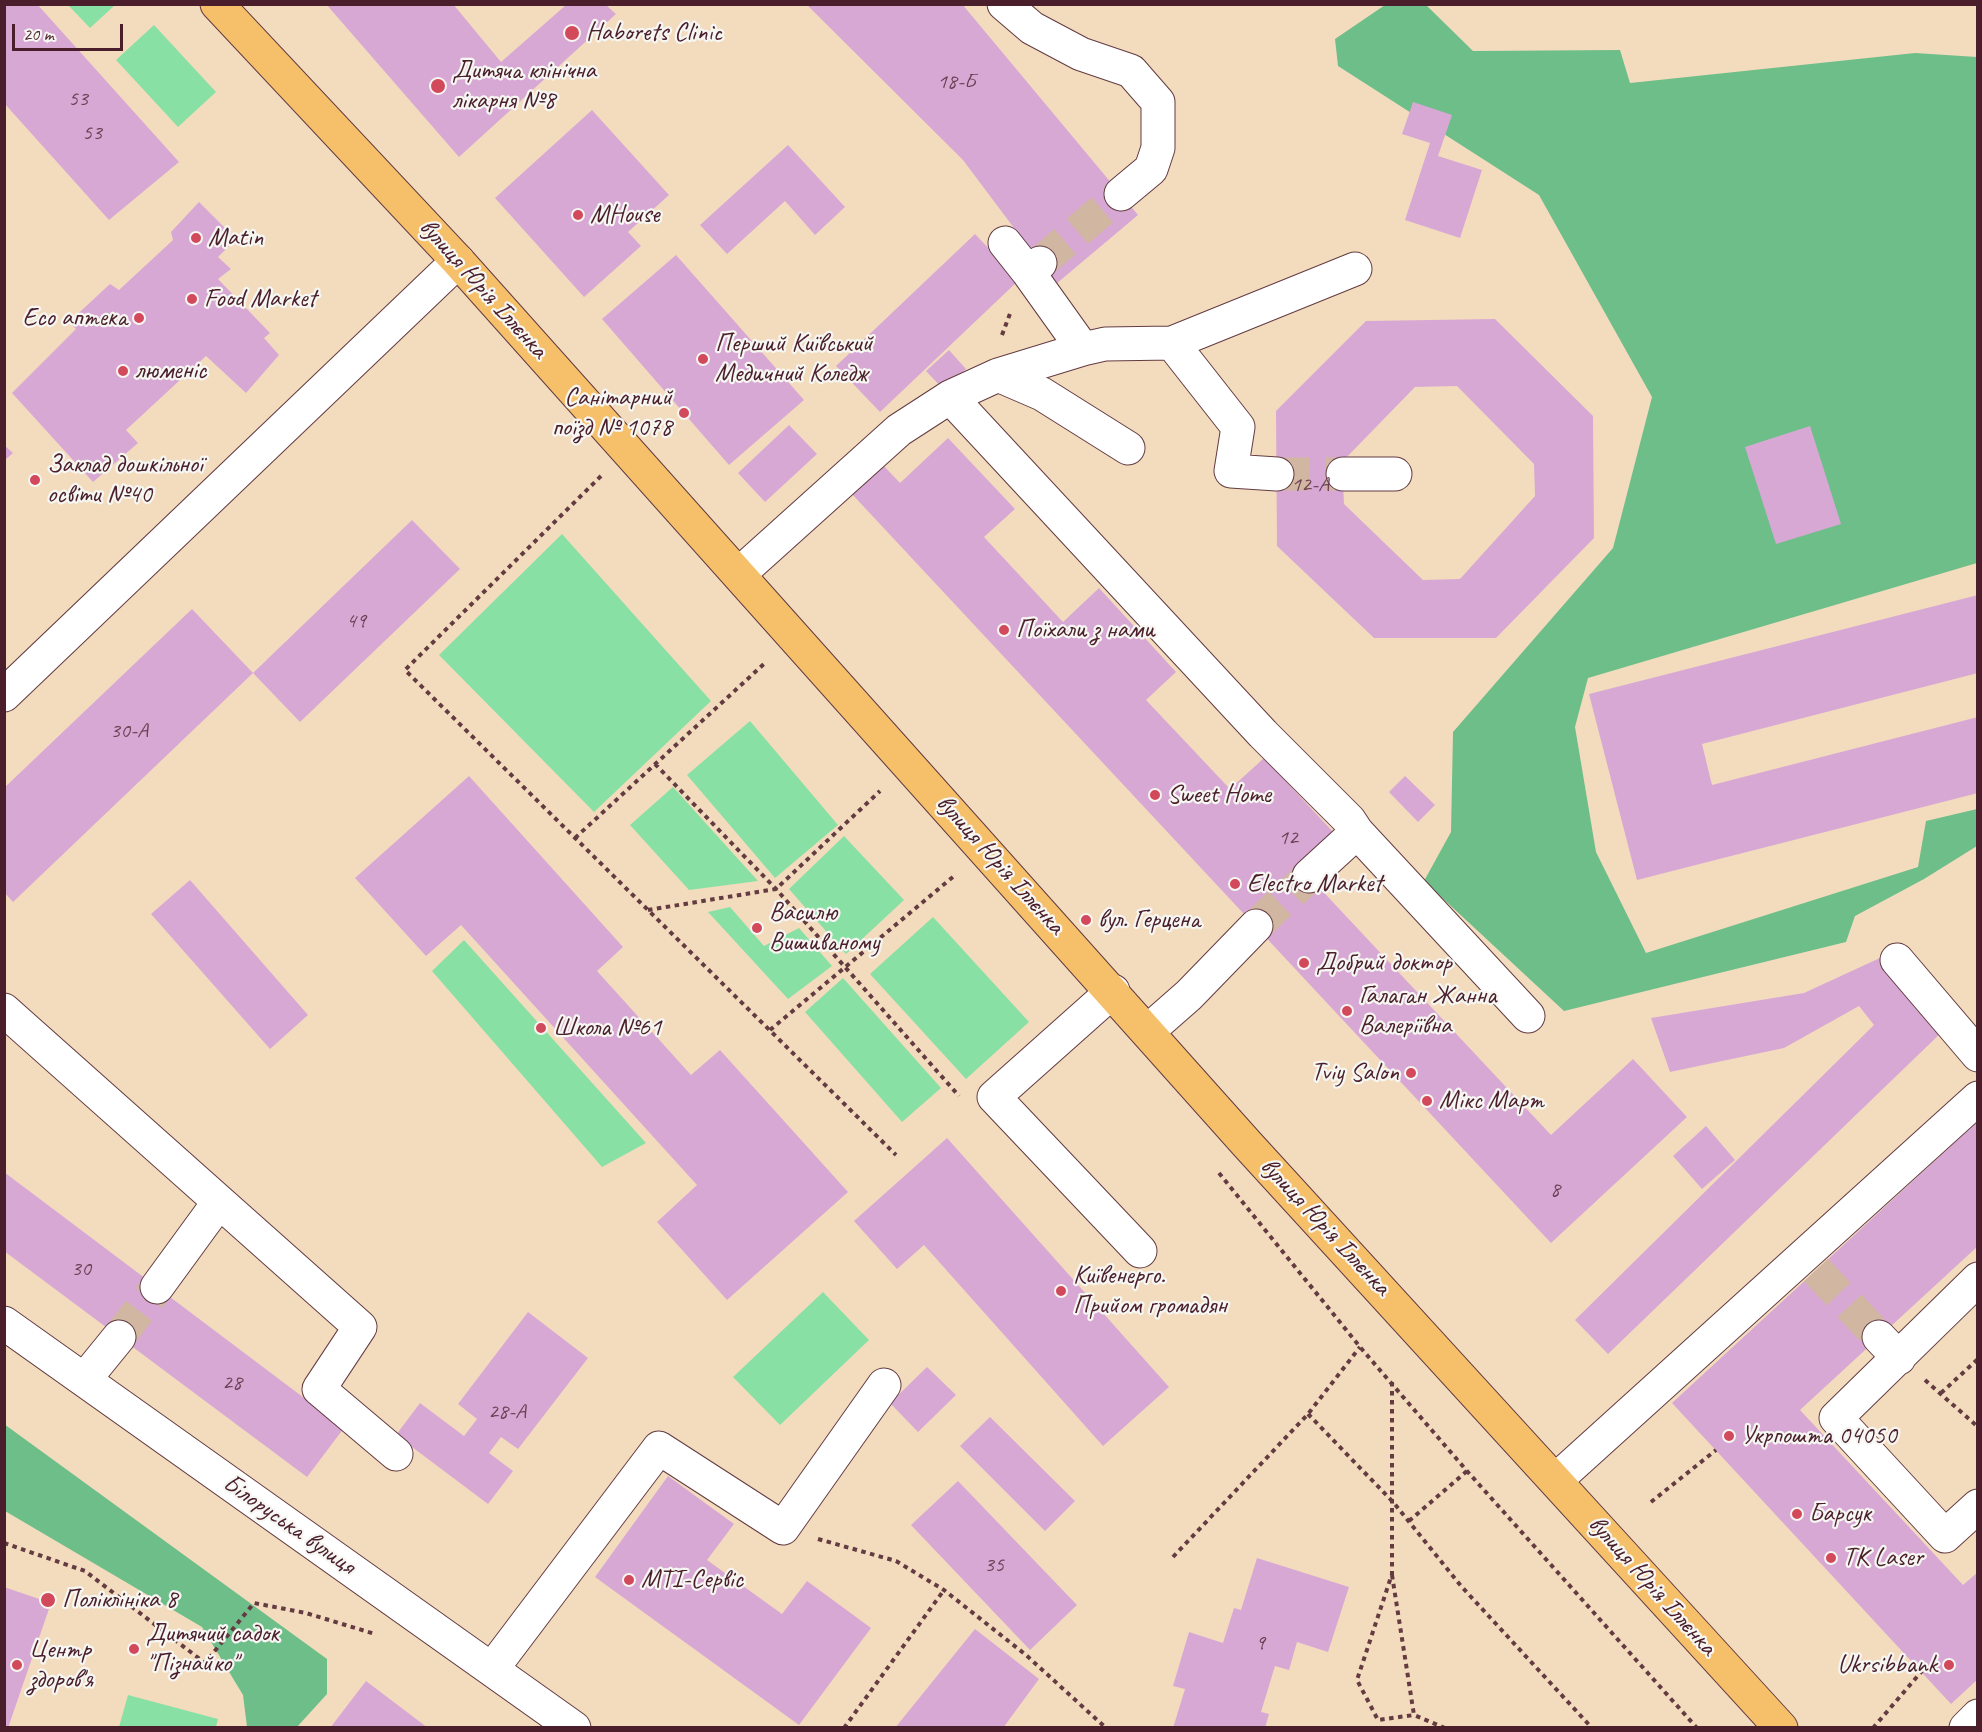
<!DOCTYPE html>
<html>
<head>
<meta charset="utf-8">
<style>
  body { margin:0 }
  #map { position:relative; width:1982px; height:1732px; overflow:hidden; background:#f3dcbe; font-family:Caveat,sans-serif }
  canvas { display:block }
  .frame { position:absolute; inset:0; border:6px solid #4a1f2b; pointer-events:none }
  .scale { position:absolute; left:12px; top:24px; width:111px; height:27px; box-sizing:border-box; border:3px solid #4a1f2b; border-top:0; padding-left:8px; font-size:18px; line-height:21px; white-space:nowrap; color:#4a1f2b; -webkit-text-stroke:4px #f6f6f2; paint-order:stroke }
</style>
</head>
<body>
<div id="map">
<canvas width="1982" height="1732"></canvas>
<div class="frame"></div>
<div class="scale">20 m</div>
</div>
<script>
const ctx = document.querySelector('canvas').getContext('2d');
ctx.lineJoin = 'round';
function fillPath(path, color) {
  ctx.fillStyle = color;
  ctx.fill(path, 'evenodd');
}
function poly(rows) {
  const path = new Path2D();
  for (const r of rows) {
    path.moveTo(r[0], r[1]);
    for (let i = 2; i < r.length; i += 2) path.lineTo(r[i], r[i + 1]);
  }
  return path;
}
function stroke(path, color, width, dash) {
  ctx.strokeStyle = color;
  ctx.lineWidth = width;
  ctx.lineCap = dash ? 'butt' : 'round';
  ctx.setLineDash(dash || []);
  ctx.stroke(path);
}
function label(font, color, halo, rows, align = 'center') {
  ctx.font = font + ' Caveat,sans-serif';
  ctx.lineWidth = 4.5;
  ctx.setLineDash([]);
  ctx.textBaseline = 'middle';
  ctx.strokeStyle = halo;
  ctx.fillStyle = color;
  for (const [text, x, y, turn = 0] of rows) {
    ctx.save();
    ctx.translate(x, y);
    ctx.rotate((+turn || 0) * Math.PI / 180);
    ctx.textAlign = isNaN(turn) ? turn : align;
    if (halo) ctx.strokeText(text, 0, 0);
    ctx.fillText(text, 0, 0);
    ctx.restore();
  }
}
const green = poly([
  [68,5,115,5,90,28],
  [154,25,216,92,178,127,116,60],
  [562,534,711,701,594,812,439,655],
  [750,721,838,825,775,878,687,775],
  [673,787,758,881,689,890,630,825],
  [844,836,904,900,846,954,789,889],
  [730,907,764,946,799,928,832,966,788,999,708,912],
  [933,917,1029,1022,966,1079,870,974],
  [464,940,646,1143,602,1167,432,971],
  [843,978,941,1088,902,1122,805,1012],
  [823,1292,869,1340,780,1425,733,1377],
  [128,1695,218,1719,216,1727,119,1727]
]);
const forest = poly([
  [1425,4,1473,51,1620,50,1630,83,1915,53,1977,57,1977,563,1588,678,1575,727,1596,852,1646,953,1918,867,1926,821,1977,809,1977,846,1924,879,1855,916,1846,942,1564,1011,1424,881,1451,832,1453,732,1613,548,1652,397,1539,195,1338,66,1335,39,1385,5],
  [4,1424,327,1659,327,1694,297,1727,247,1727,243,1695,202,1627,5,1511]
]);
const building = poly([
  [4,4,37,4,179,162,109,220,4,103],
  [326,4,453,4,501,62,566,5,606,5,616,14,459,157],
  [806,4,962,4,1138,215,1056,284,963,160],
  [1413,102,1452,115,1438,156,1482,170,1460,238,1405,220,1430,143,1402,134],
  [592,110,669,195,628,232,641,246,584,297,495,198],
  [788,145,845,207,815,235,785,201,727,254,700,225],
  [199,202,236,239,218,257,231,269,218,279,270,333,264,338,279,355,246,393,206,356,126,430,138,443,93,482,12,393,76,329,69,322,110,284,119,290,173,240,171,232],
  [975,234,1019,280,880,412,836,366],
  [676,255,804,400,729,465,602,319],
  [1495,319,1593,416,1594,538,1496,638,1374,638,1277,546,1276,411,1366,321],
  [1457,386,1534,464,1535,496,1460,579,1423,580,1344,504,1342,462,1415,387],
  [949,350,966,369,943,389,926,371],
  [789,425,817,454,765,502,738,473],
  [1810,426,1841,524,1776,544,1745,447],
  [948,438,1015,509,984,537,1063,622,1099,588,1176,672,1146,700,1230,789,1264,758,1335,834,1300,867,1551,1135,1633,1059,1687,1117,1551,1243,851,493,882,464,900,483],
  [4,445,13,453,4,461],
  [412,520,460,569,300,722,253,673],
  [1978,595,1978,673,1702,744,1712,785,1978,717,1978,793,1637,880,1589,694],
  [192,609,253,673,13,902,4,892,4,788],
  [469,776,623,947,597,971,691,1075,720,1050,848,1192,727,1300,657,1222,697,1185,461,925,426,956,355,878],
  [1405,776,1435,805,1418,822,1389,792],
  [190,880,308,1015,270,1049,151,914],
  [1882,957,1945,1029,1608,1354,1575,1320,1874,1025,1859,1006,1784,1048,1670,1072,1651,1018,1804,993],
  [1978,1121,1978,1246,1800,1410,1963,1585,1978,1572,1978,1679,1951,1704,1672,1403],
  [1706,1126,1735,1160,1702,1189,1673,1156],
  [947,1138,1169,1387,1103,1446,924,1245,897,1269,854,1221],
  [4,1172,344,1428,307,1477,4,1251],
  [528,1312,588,1358,518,1449,501,1437,489,1453,513,1471,488,1504,396,1435,420,1403,464,1436,477,1419,458,1404],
  [927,1367,956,1395,918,1432,890,1403],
  [990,1417,1075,1501,1045,1531,960,1446],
  [668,1476,734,1524,707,1560,782,1614,807,1581,871,1628,799,1725,595,1577],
  [958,1481,1077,1605,1030,1650,911,1525],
  [1257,1558,1349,1587,1328,1652,1297,1642,1289,1670,1275,1666,1261,1712,1269,1714,1265,1728,1173,1728,1185,1689,1173,1686,1189,1632,1223,1643,1234,1608,1241,1610],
  [4,1587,51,1603,8,1728,4,1728],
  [975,1629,1039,1679,1003,1728,895,1728],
  [366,1681,428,1728,330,1728]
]);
const minorTunnel = poly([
  [1040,263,1121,194],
  [1277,474,1343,474],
  [1256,926,1309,876],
  [1816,1270,1879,1337],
  [119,1337,157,1287]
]);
const path = poly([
  [1002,335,1011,311],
  [601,476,405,670,896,1155],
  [655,764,776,889,959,1096],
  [575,838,766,662],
  [648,910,776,889,880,791],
  [770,1030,954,876],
  [1219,1173,1360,1347,1467,1471,1697,1728],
  [1925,1380,1978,1427],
  [1392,1382,1392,1574,1357,1680,1378,1720,1414,1715],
  [1941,1393,1978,1359],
  [1308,1414,1393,1502,1461,1586,1592,1728],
  [1651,1502,1716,1450],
  [1409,1521,1467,1471],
  [818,1539,896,1561,944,1590,1026,1655,1106,1728],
  [4,1543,85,1571,205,1663,254,1603,306,1613,375,1634],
  [1173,1557,1308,1414,1360,1347],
  [1392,1575,1414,1715,1445,1728],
  [844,1728,944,1590],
  [1873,1728,1922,1671]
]);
const minor = poly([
  [1004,4,1032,28,1081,54,1131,71,1158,102,1158,148,1151,169,1121,194],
  [1005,243,1028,272],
  [1040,263,1028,272,1083,349],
  [1172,343,1238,427,1231,471,1277,474],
  [998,375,1042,394,1128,448],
  [950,397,1263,734,1349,820,1357,832,1528,1016],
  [1343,474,1395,474],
  [739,574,899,430,950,397,998,375,1083,349,1105,344,1172,343,1355,269],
  [4,695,458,261],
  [1309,876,1357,832],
  [1897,960,1978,1055],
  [1113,991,994,1097,1140,1251],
  [4,1010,360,1327,319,1389,396,1454],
  [1148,1031,1189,995,1256,926],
  [1978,1279,1836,1418,1945,1536,1978,1506],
  [157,1287,219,1202],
  [4,1323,574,1728],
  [1879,1337,1899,1358],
  [84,1380,119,1337],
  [1556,1480,1978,1098],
  [492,1669,659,1448,783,1528,884,1385],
  [1966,1728,1978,1716]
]);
const major = poly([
  [217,4,458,261,1247,1144,1781,1728]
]);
const markers = [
  [572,33,8,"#d1495b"],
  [438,86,8,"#d1495b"],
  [578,215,6,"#d1495b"],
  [196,238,6,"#d1495b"],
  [192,299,6,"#d1495b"],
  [139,318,6,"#d1495b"],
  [703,359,6,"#d1495b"],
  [123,371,6,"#d1495b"],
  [684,413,6,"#d1495b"],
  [35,480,6,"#d1495b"],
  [1004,630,6,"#d1495b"],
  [1155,795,6,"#d1495b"],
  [1235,884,6,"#d1495b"],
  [1086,920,6,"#d1495b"],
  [757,928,6,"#d1495b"],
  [1304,963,6,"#d1495b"],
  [1347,1011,6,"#d1495b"],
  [541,1028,6,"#d1495b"],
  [1411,1073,6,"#d1495b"],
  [1427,1101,6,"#d1495b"],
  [1061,1291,6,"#d1495b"],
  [1729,1436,6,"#d1495b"],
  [1797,1514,6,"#d1495b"],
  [1831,1558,6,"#d1495b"],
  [629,1580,6,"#d1495b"],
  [48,1600,8,"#d1495b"],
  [134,1649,6,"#d1495b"],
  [17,1665,6,"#d1495b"],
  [1949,1665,6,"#d1495b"]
];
const numberNames = [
  ["18-Б",956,82],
  ["53",78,99],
  ["53",92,133],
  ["12-А",1310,485],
  ["49",356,621],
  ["30-А",129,731],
  ["12",1288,838],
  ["8",1555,1190],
  ["30",81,1269],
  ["28",232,1383],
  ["28-А",507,1412],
  ["35",994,1565],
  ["9",1260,1643]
];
const poiNames = [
  ["Haborets Clinic",586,33],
  ["Дитяча клінічна",452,71],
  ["лікарня №8",452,101],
  ["MHouse",590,215],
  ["Matin",208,238],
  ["Food Market",204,299],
  ["Eco аптека",127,318,"right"],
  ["Перший Київський",715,344],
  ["Медичний Коледж",715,374],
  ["люменіс",135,371],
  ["Санітарний",672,398,"right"],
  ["поїзд № 1078",672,428,"right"],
  ["Заклад дошкільної",47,465],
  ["освіти №40",47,495],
  ["Поїхали з нами",1016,630],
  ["Sweet Home",1167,795],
  ["Electro Market",1247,884],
  ["Василю",769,913],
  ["Вишиваному",769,943],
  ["вул. Герцена",1098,920],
  ["Добрий доктор",1316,963],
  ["Галаган Жанна",1359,996],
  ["Валеріївна",1359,1026],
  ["Школа №61",553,1028],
  ["Tviy Salon",1399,1073,"right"],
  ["Мікс Март",1439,1101],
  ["Київенерго.",1073,1276],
  ["Прийом громадян",1073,1306],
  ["Укрпошта 04050",1741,1436],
  ["Барсук",1809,1514],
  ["TK Laser",1843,1558],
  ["МТІ-Сервіс",641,1580],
  ["Поліклініка 8",62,1600],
  ["Дитячий садок",146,1634],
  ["\"Пізнайко\"",146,1664],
  ["Центр",29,1650],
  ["здоров'я",29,1680],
  ["Ukrsibbank",1937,1665,"right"]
];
const streetNames = [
  ["вулиця Юрія Іллєнка",483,289,48],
  ["вулиця Юрія Іллєнка",1000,865,48],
  ["вулиця Юрія Іллєнка",1325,1227,47],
  ["Білоруська вулиця",289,1525,35],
  ["вулиця Юрія Іллєнка",1652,1586,48]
];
fillPath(green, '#89e0a4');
fillPath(forest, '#6ebe8a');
fillPath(building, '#d8a8d5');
stroke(minorTunnel, '#d1b6a1', 33, [33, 16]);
stroke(minor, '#633b41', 35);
stroke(major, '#633b41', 35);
stroke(path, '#633b41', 4, [4.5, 4.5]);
stroke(minor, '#fff', 33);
stroke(major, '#f6c06b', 33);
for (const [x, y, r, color] of markers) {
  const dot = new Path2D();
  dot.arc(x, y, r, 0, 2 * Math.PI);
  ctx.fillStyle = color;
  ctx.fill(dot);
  stroke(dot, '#f6f6f2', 2);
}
label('22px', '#6e4156', null, numberNames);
label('26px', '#4a1f2b', '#f6f6f2', poiNames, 'left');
label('26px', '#4a1f2b', '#f6f6f2', streetNames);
</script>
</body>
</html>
